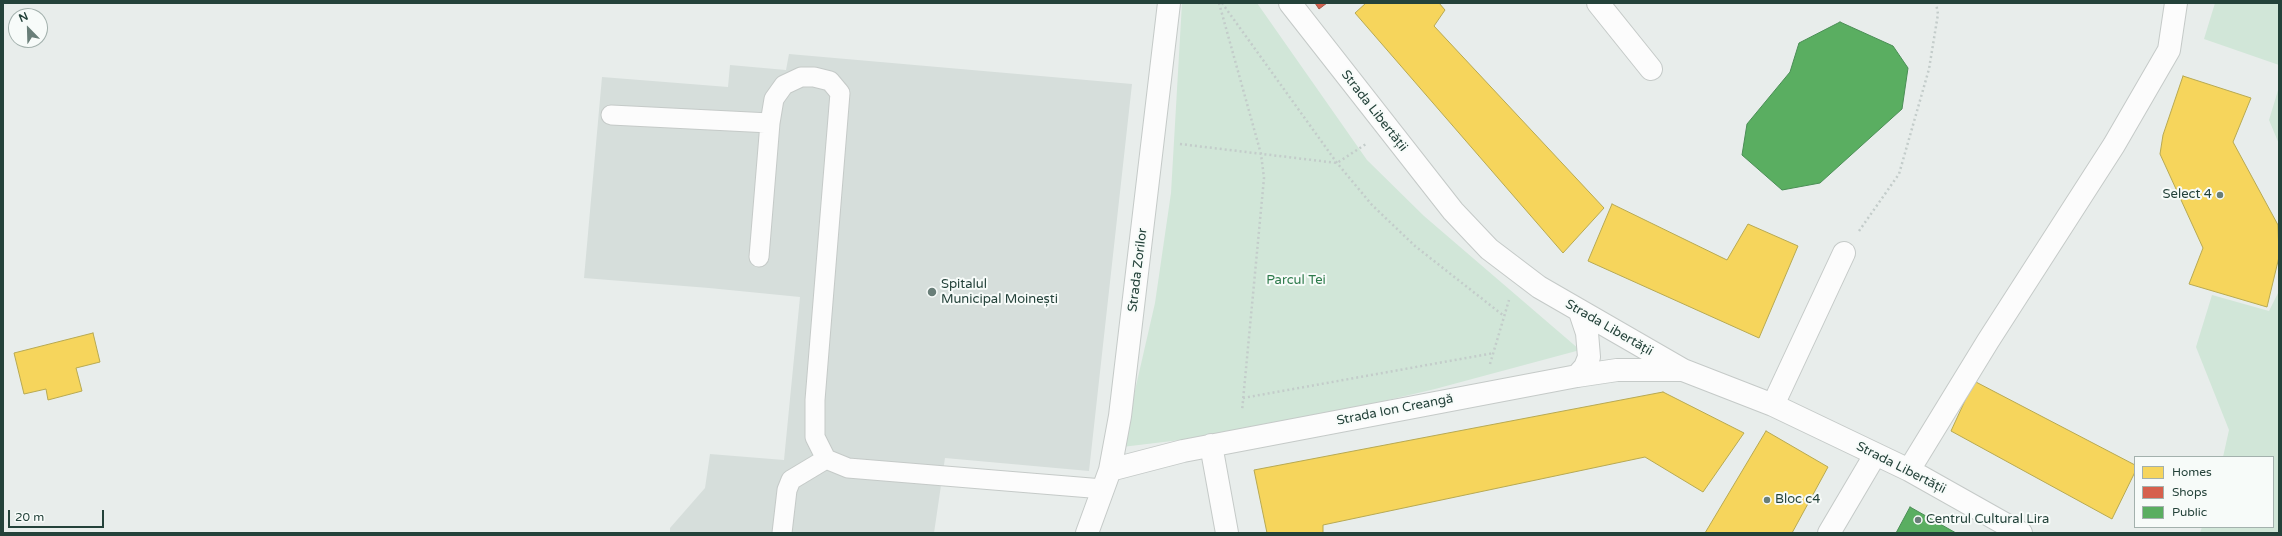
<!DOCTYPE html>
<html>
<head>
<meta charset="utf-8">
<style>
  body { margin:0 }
  #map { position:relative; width:2282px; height:536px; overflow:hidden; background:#e8edeb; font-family:"Varela Round",sans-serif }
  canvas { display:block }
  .frame { position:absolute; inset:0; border:4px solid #24423a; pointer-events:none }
  .legend { position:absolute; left:2134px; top:456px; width:140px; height:72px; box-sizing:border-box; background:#f7fbf9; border:1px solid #a3b1ad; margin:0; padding:5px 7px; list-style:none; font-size:12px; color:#24423a }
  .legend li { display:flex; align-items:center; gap:8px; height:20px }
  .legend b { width:20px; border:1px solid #a3b1ad }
  .north { position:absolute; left:8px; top:8px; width:40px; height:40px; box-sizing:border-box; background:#f7fbf9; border:1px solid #a3b1ad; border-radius:50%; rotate:337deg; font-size:11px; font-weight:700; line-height:16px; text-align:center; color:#24423a }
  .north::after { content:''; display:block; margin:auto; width:14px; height:18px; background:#697e78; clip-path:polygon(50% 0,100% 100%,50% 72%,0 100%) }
  .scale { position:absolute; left:8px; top:510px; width:96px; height:18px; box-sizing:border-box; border:2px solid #24423a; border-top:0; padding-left:5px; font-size:12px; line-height:14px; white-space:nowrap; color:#24423a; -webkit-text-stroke:3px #f7fbf9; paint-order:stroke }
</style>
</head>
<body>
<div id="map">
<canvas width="2282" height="536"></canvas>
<div class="frame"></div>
<ul class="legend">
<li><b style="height:11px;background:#f6d55c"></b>Homes</li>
<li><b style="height:11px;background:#d6604d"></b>Shops</li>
<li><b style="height:11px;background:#5aae61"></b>Public</li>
</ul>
<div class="north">N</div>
<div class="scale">20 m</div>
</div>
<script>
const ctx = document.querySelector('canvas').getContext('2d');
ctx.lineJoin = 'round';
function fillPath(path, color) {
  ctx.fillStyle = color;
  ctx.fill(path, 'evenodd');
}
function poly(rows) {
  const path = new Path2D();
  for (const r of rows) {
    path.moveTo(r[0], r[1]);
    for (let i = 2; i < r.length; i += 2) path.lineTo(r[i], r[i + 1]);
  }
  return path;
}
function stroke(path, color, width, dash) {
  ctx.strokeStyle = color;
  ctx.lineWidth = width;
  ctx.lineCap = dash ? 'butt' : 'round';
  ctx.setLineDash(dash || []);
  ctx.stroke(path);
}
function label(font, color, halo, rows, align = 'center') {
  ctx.font = font + ' "Varela Round",sans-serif';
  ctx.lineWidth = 4;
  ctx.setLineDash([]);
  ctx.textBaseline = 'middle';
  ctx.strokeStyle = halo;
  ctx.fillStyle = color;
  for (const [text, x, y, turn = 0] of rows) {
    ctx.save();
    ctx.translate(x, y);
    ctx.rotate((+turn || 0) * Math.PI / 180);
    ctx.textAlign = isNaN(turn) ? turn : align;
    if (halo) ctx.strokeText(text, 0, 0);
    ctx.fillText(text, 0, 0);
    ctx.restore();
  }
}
const built = poly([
  [789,54,1132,84,1089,471,945,458,934,533,670,533,670,528,705,488,710,454,784,460,800,297,709,288,584,278,602,77,728,87,730,65,786,70]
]);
const green = poly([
  [1182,3,1257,3,1367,160,1424,216,1580,350,1435,389,1303,420,1197,438,1122,447,1155,303,1171,193],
  [2215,3,2279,3,2279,65,2204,39],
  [2279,87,2279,144,2269,120],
  [2279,291,2279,533,2200,533,2202,527,2273,527,2273,457,2223,457,2229,430,2196,347,2212,295,2269,311]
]);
const homes = poly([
  [1366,3,1439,3,1445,10,1434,26,1604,208,1563,253,1355,13,1366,3],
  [2183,76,2251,98,2233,142,2278,225,2279,257,2267,307,2189,284,2203,248,2160,154,2163,135,2183,76],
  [1612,204,1727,260,1748,224,1798,246,1759,338,1588,261,1612,204],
  [93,333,100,362,76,368,82,391,48,400,46,389,24,394,14,353,93,333],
  [1974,381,2135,465,2135,472,2112,519,1951,431,1974,381],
  [1663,392,1744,433,1703,492,1645,457,1323,525,1323,533,1267,533,1254,470,1663,392],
  [1766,431,1828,467,1792,533,1705,533,1766,431]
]);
const shops = poly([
  [1315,3,1327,3,1319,9,1315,3]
]);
const public = poly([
  [1840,22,1893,46,1908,68,1902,109,1820,183,1782,190,1742,155,1747,124,1790,72,1799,43,1840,22],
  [1910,507,1956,533,1896,533,1910,507]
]);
const path = poly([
  [1219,3,1261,154,1264,178,1242,411],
  [1222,3,1337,163,1372,205,1415,246,1504,316],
  [1180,144,1337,163,1366,144],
  [1859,231,1899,174,1929,69,1938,14,1936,3],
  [1490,364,1509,300],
  [1243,398,1494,353]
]);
const service = poly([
  [611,115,770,123],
  [759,257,770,123,774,99,784,85,801,77,814,77,830,81,840,93,815,400,815,437,826,459,848,468,1103,489],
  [782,533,787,490,791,480,826,459]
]);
const minor = poly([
  [1290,3,1453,211,1489,249,1539,287,1683,370,1773,405,1909,470,2021,533],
  [1598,3,1651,69],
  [1577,376,1585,367,1589,357,1587,333,1580,312],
  [1773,405,1844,253],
  [1211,445,1227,533],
  [1110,470,1183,451,1577,376,1617,370,1680,370],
  [1909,470,1988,341,2114,145,2169,50,2176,3],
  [1087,533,1110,470,1120,416,1169,3],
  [1829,533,1875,455]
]);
const markers = [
  [2220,195,4,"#697e78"],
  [932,292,5,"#697e78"],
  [1767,500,4,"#697e78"],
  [1918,520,4,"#697e78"]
];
const streetNames = [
  ["Strada Libertății",1374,111,52],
  ["Strada Zorilor",1138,270,-83],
  ["Strada Libertății",1609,328,30],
  ["Strada Ion Creangă",1395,410,-11],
  ["Strada Libertății",1901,468,27]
];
const poiNames = [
  ["Select 4",2212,195,"right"],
  ["Spitalul",941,285],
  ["Municipal Moinești",941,300],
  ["Bloc c4",1775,500],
  ["Centrul Cultural Lira",1926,520]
];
const parkNames = [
  ["Parcul Tei",1296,281]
];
fillPath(built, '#d6dedb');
fillPath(green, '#d1e6d8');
fillPath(homes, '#f6d55c');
stroke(homes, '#b7a952', 1);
fillPath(shops, '#d6604d');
stroke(shops, '#a15747', 1);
fillPath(public, '#5aae61');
stroke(public, '#4a8e55', 1);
stroke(service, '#c5cac8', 21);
stroke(minor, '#c5cac8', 24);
stroke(path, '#c3ccca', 2.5, [2, 3]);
stroke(service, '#fcfcfc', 19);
stroke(minor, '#fcfcfc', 22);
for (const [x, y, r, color] of markers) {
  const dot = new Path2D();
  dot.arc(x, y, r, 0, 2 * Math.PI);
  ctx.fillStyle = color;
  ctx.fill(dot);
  stroke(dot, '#f7fbf9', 1.5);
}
label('13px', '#24423a', '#f7fbf9', streetNames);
label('13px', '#24423a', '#f7fbf9', poiNames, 'left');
label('13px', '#2d7a4b', '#f7fbf9', parkNames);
</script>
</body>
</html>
